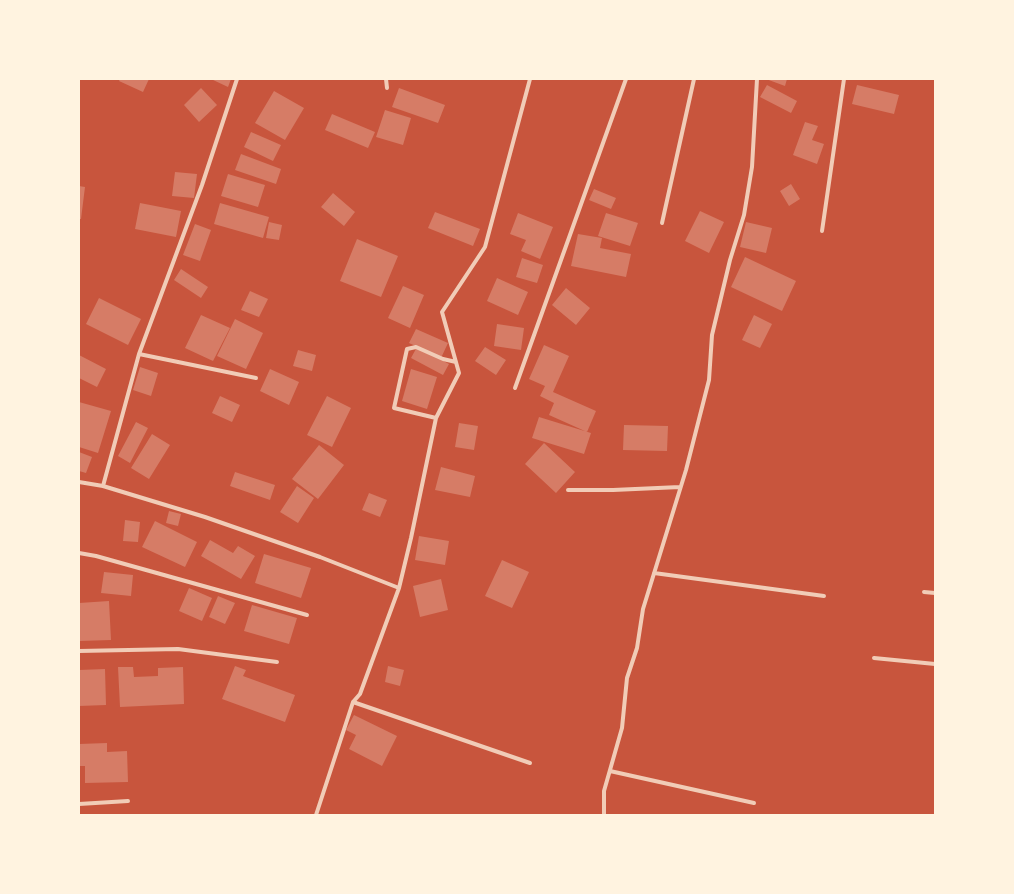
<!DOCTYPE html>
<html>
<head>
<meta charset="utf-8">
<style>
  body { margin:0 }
  #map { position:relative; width:1014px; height:894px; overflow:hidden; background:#c8553d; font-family:Poppins,sans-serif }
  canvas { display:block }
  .frame { position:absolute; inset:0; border:80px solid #fff3e0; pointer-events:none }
</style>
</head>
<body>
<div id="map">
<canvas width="1014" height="894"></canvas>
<div class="frame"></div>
</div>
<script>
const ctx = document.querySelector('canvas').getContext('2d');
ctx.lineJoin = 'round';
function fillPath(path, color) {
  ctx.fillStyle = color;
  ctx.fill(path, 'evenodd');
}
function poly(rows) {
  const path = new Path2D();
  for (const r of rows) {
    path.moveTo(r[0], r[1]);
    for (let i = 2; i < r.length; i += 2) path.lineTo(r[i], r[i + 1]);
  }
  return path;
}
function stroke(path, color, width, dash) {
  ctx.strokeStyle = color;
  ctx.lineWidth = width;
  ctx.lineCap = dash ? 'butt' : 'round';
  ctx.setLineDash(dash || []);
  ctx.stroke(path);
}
const building = poly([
  [120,79,149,79,143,92,119,81],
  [211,79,231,79,228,87],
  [766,79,787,79,785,86],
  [767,85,797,101,791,113,760,97],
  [857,85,899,95,894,114,852,104],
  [201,88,217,105,199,122,184,105],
  [399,88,445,105,438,123,392,107],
  [274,91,304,108,285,140,255,123],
  [385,110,411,118,403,145,376,137],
  [332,114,375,132,368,148,325,130],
  [805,122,818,126,812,140,824,144,817,164,793,155],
  [251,132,281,145,273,161,244,147],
  [241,154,281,169,276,184,235,170],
  [175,172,197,174,194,198,172,196],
  [228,174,265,185,258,207,221,196],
  [791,184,800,199,789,206,780,191],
  [79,186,85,187,81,219,79,219],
  [594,189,616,198,611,209,589,200],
  [333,193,355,212,344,226,321,207],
  [140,203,181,211,176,237,135,229],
  [220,203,269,217,263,238,214,224],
  [700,211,724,222,709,253,685,241],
  [435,212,480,229,473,246,428,228],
  [518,213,553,227,540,259,521,251,526,240,510,234],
  [606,213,638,223,630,246,598,236],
  [269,222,282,225,279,240,266,238],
  [746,222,772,228,766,253,740,247],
  [195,224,211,230,200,261,183,255],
  [578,234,602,238,600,248,631,254,626,277,571,266],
  [357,239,398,256,381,297,340,281],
  [745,257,796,281,782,311,731,287],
  [522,258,543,265,537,283,516,277],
  [181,269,208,287,201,298,174,280],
  [497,278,528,292,518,315,487,301],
  [403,286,424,295,410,328,388,318],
  [566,288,590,308,576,325,552,305],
  [250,291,268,299,259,317,241,310],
  [99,298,141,319,128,345,86,324],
  [201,315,230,328,213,361,185,348],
  [754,315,772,324,760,348,742,340],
  [235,319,263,333,246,369,217,356],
  [497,324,524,328,521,350,494,346],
  [416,329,448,343,441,358,409,343],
  [544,345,569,356,553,392,596,411,587,432,549,415,554,403,540,396,545,386,529,379],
  [417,347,449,364,443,375,411,358],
  [485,347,506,360,496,375,475,361],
  [298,350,316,355,312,371,293,366],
  [79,355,106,369,97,387,79,378],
  [140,367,158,373,151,396,133,390],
  [270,369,299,382,289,405,260,391],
  [411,369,437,377,427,409,402,401],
  [220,396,240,405,232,422,212,413],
  [327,396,351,408,332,447,307,435],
  [79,402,111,411,98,453,79,447],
  [539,417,591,433,584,454,532,438],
  [136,422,148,428,130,463,118,456],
  [459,423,478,426,474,450,455,447],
  [624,425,668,426,667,451,623,450],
  [152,434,170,445,149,479,131,468],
  [544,443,575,472,556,493,525,464],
  [319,445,344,465,318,499,292,479],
  [79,452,92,457,86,473,79,471],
  [441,467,475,476,470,497,435,490],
  [235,472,275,485,270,500,230,486],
  [297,486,314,498,298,523,280,512],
  [369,493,387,500,380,517,362,510],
  [169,511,181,514,178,526,166,523],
  [125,520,140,522,138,542,123,541],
  [155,521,197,542,185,567,142,547],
  [419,536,449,541,445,565,415,560],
  [210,540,233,553,238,546,255,556,241,579,201,556],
  [264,554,311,568,301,598,255,583],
  [502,560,529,572,512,608,485,596],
  [104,572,133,575,131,596,101,593],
  [441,579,448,610,420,617,413,586],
  [189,588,212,598,202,621,179,611],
  [218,596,235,603,225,624,209,617],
  [109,601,111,640,79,641,79,603],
  [252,605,297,618,289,644,244,631],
  [235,666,246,670,243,676,295,695,285,722,222,699],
  [388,666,404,670,400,686,385,682],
  [118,667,133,667,134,677,158,676,158,668,183,667,184,704,120,707],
  [105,669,106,705,79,706,79,670],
  [354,715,397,736,382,766,349,749,356,735,346,730],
  [107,743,107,752,127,751,128,782,85,783,85,766,79,766,79,744]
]);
const minor = poly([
  [386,79,387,88],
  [662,223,694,79],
  [822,231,844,79],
  [139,354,256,378],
  [515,388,626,79],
  [436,418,394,408,407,349,416,347,443,359,456,362],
  [79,482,103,486,205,517,320,557,399,588,360,694,353,702,316,815],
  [103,486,139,354,202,185,237,79],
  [568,490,613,490,680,487],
  [79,553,96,556,307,615],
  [654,573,824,596],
  [399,588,411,538,436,418,459,373,442,312,485,247,530,79],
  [924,592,935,593],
  [79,651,178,649,277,662],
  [874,658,935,664],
  [353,702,530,763],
  [610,771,754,803],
  [79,804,128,801],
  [604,815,604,791,622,728,627,678,637,648,643,609,686,470,709,380,712,335,730,260,744,215,752,167,757,79]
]);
fillPath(building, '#d67c66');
stroke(minor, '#f1ccb7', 4);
</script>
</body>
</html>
